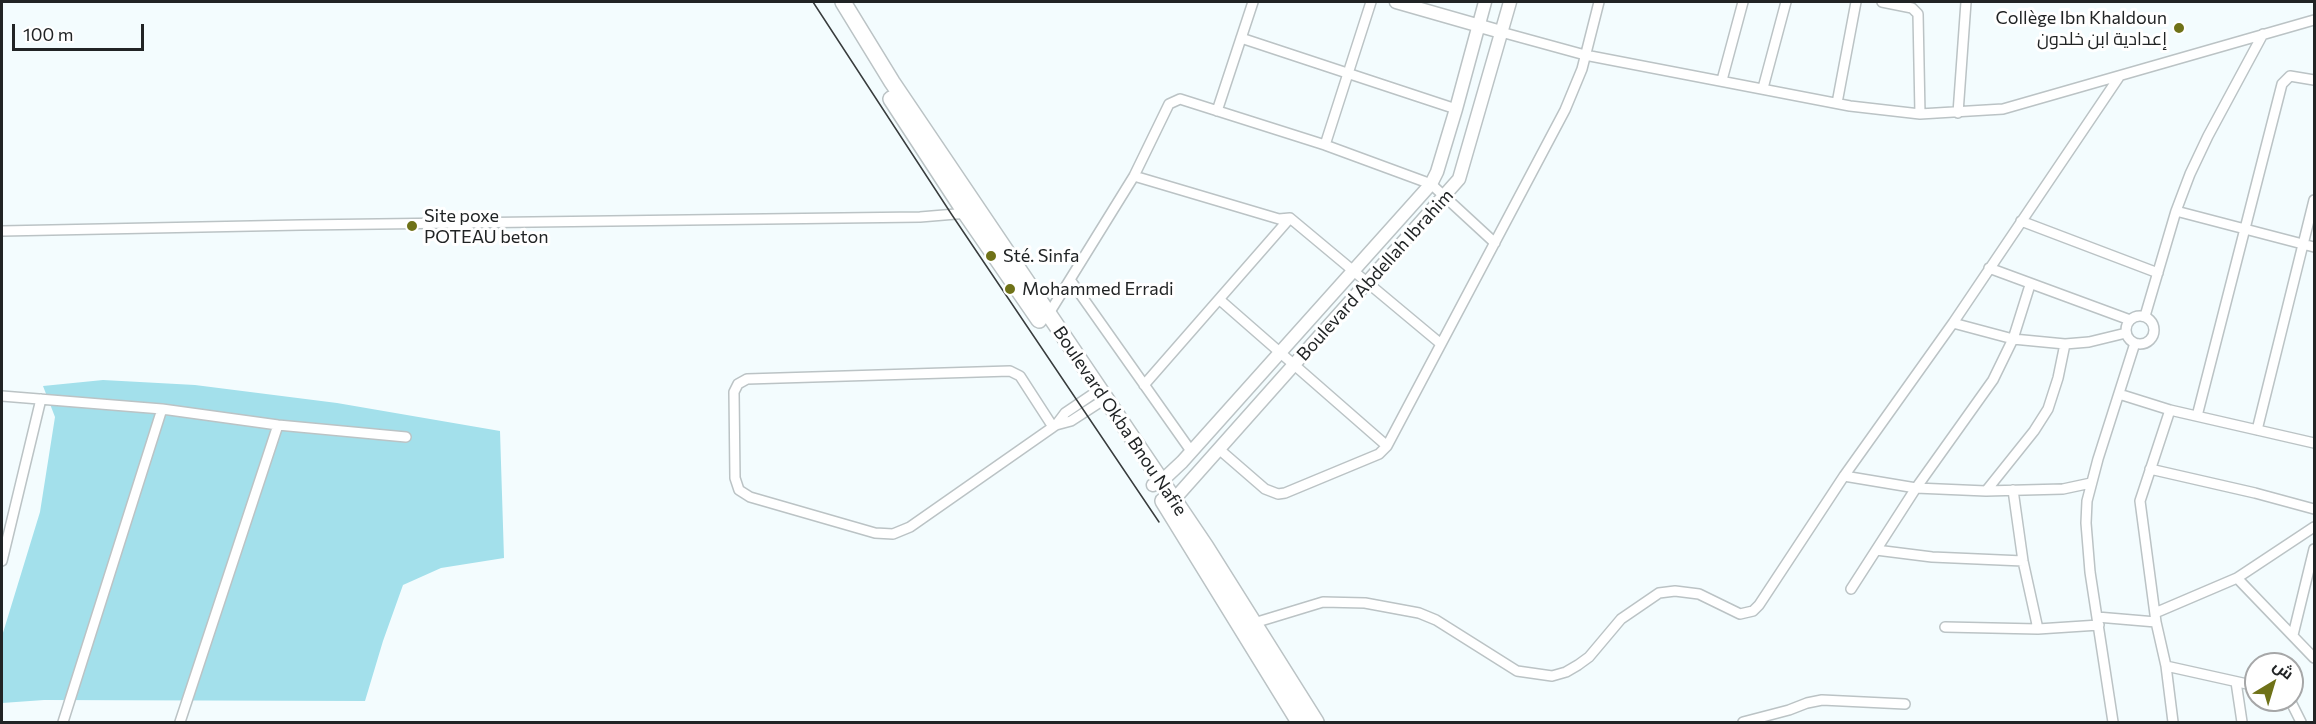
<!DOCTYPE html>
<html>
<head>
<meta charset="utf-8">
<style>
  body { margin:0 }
  #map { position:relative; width:2316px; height:724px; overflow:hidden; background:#f3fcfe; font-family:Commissioner,Cairo,sans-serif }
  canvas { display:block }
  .frame { position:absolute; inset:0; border:3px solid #212425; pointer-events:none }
  .north { position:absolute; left:2244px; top:652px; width:60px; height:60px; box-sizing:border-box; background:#fff; border:2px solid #a6a7a8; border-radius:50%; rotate:38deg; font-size:16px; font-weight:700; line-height:24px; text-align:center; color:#212425 }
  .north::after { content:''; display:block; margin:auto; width:21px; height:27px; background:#6f7218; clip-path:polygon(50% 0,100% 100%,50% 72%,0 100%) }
  .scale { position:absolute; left:12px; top:24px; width:132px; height:27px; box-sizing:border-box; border:3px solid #212425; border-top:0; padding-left:8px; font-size:18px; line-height:21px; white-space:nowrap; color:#212425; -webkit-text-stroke:4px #fff; paint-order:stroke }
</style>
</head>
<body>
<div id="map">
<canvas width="2316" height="724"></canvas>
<div class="frame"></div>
<div class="north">ش</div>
<div class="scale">100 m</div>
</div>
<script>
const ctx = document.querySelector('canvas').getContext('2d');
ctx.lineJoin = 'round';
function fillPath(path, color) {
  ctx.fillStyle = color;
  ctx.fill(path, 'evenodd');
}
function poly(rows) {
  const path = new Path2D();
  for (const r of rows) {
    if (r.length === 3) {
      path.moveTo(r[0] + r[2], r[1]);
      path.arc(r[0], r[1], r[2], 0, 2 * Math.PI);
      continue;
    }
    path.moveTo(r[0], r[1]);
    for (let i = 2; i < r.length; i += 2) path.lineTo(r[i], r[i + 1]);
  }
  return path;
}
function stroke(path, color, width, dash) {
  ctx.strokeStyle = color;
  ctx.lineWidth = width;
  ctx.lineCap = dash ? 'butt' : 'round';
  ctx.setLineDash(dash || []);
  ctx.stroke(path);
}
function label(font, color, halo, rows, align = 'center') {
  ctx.font = font + ' Commissioner,Cairo,sans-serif';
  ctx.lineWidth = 6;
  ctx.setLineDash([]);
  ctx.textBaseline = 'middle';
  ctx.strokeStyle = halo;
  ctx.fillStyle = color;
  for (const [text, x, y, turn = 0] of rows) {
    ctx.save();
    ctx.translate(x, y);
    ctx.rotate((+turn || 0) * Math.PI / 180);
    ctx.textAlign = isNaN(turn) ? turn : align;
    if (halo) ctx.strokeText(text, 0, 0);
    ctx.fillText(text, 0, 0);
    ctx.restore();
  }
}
const green = poly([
  [103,380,195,385,337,403,500,431,504,558,441,568,403,585,383,641,365,701,44,700,2,703,2,636,40,512,55,417,43,386]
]);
const minor = poly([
  [1882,2,1912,8,1918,14,1920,114],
  [1501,32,1585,55,1850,106,1920,114,2003,109,2314,20],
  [1241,38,1456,109],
  [1722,80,1743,2],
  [1763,88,1786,2],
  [1837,103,1856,2],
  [1217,111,1253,2],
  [1958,113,1966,2],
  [1325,145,1371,2],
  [1134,176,1279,219,1290,218,1441,344],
  [2176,211,2314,247],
  [2021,221,2158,273],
  [2,231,301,225,920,217,968,213],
  [1989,268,2130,320],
  [1071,281,1191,451],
  [1220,300,1387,446],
  [1048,315,1134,176,1169,104,1180,99,1325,145,1431,184,1495,243],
  [2140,330,14],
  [2145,316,2176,211,2190,174,2208,136,2263,34],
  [1953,323,2013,339,2065,344,2089,342,2126,333],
  [1144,385,1290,218],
  [2119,394,2170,410,2314,443],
  [2,396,162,409,278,425,406,437],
  [2170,410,2140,501,2156,622,2166,666,2173,722],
  [2197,416,2282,84,2290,76,2314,80],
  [1056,425,1071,421,1105,399],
  [1053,427,1020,376,1010,371,747,379,738,384,734,392,735,478,739,490,750,497,875,533,893,534,910,527,1053,427,1056,425,1065,413,1099,390],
  [2257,430,2314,200],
  [1220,450,1265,489,1278,494,1285,493,1379,454,1387,446,1565,110,1582,69,1599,2],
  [2150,469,2255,493,2314,509],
  [1844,476,1916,488,1986,491,2063,489,2091,483],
  [2013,490,2023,561,2038,629],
  [1986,491,2034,431,2048,409,2058,378,2065,344],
  [1876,550,1932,557,2023,561],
  [2,561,41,399],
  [2237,578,2314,658],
  [1851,589,1916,488,1993,380,2013,339,2030,285],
  [2155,613,2237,578,2314,527],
  [2097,617,2156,622],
  [1254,623,1323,602,1365,603,1419,613,1436,620,1517,671,1552,676,1566,672,1578,665,1589,657,1621,619,1659,593,1675,591,1699,594,1740,614,1753,611,1759,605,1844,476,1953,323,2119,77],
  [1945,627,2038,629,2099,625],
  [2293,635,2314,549],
  [2166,666,2256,686],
  [2236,682,2242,722],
  [2290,700,2301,722],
  [63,722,162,409],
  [180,722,278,425],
  [1743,722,1789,710,1807,703,1822,700,1905,704],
  [2113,722,2090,572,2086,523,2087,501,2098,459,2135,343]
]);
const tertiary = poly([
  [1396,2,1501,32],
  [1153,485,1166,477,1182,462,1431,184,1437,172,1456,109,1485,2],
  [1170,504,1459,179,1510,2]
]);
const primary = poly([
  [843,2,892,82,1206,547,1316,722],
  [891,99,966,214,1039,320],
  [1163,501,1299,722]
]);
const tram = poly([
  [813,2,952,215,1159,522]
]);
const markers = [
  [2179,28,6,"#6f7218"],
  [412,226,6,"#6f7218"],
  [991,256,6,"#6f7218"],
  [1010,289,6,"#6f7218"]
];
const poiNames = [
  ["Collège Ibn Khaldoun",2167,18,"right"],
  ["إعدادية ابن خلدون",2167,39,"right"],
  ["Site poxe",424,216],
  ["POTEAU beton",424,237],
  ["Sté. Sinfa",1003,256],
  ["Mohammed Erradi",1022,289]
];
const streetNames = [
  ["Boulevard Abdellah Ibrahim",1375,275,-48],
  ["Boulevard Okba Bnou Nafie",1120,421,56]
];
fillPath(green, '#a3e0eb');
stroke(minor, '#bbc3c5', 12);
stroke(tertiary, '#bbc3c5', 15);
stroke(primary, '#bbc3c5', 18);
stroke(minor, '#fff', 9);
stroke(tertiary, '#fff', 12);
stroke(primary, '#fff', 15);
stroke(tram, '#383c3d', 1.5);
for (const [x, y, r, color] of markers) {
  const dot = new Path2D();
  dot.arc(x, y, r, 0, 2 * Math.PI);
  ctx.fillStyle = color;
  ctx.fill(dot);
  stroke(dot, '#fff', 2);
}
label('18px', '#212425', '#fff', poiNames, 'left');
label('18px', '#212425', '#fff', streetNames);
</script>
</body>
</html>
